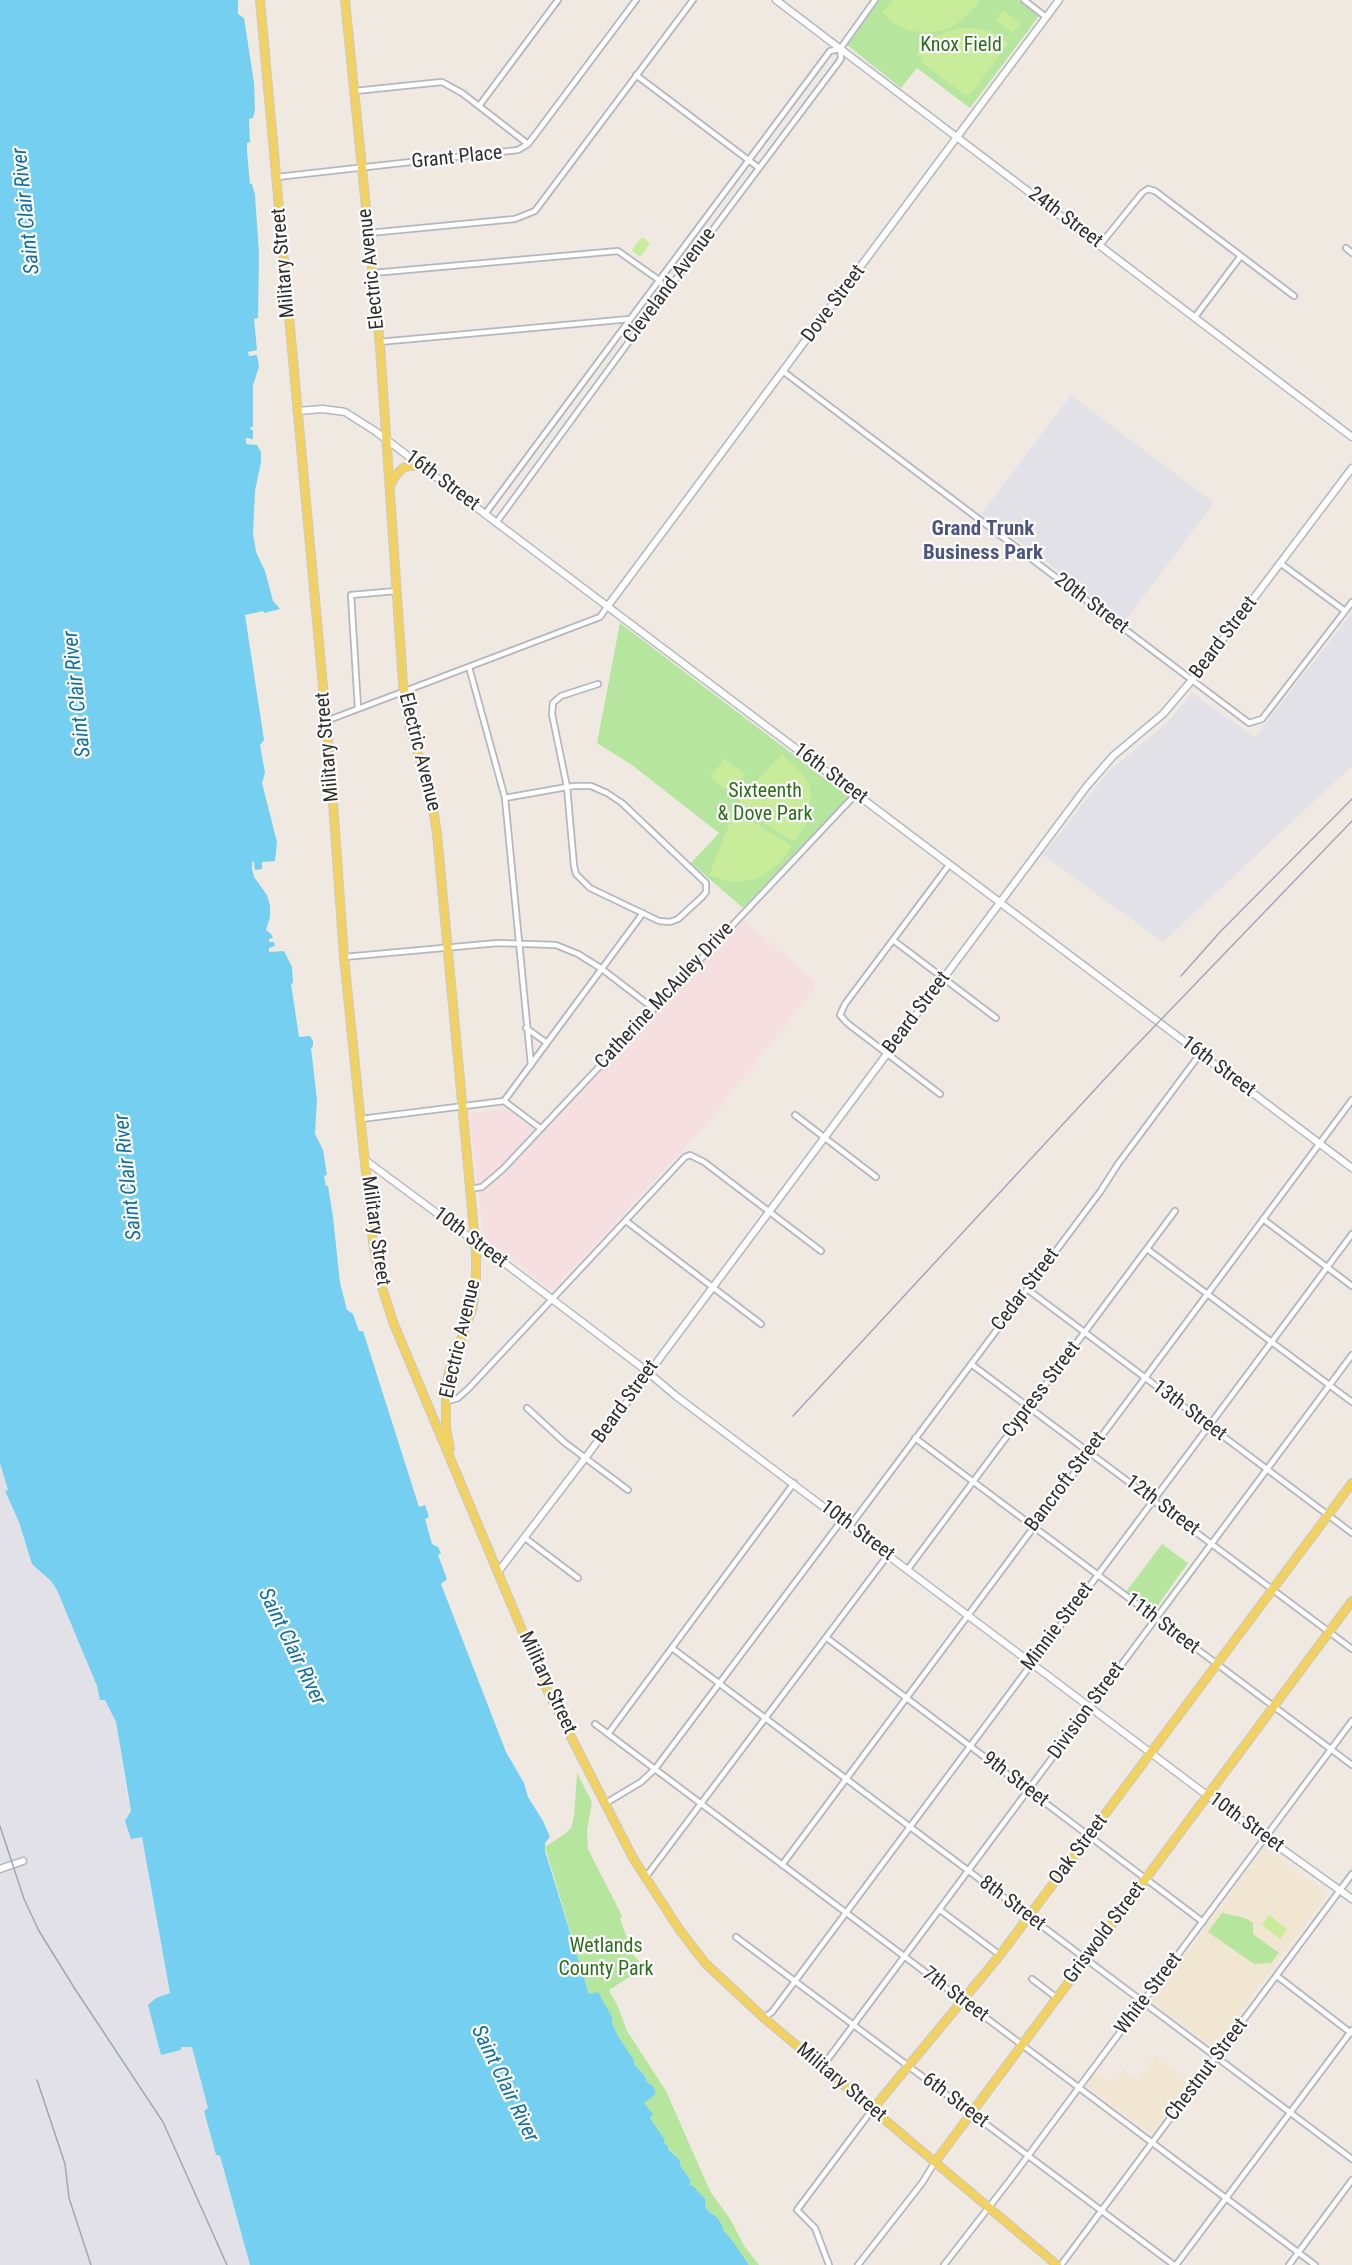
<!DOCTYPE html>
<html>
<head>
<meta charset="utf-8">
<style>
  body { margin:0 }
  canvas { display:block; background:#efe9e1 }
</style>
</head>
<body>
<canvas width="1352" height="2265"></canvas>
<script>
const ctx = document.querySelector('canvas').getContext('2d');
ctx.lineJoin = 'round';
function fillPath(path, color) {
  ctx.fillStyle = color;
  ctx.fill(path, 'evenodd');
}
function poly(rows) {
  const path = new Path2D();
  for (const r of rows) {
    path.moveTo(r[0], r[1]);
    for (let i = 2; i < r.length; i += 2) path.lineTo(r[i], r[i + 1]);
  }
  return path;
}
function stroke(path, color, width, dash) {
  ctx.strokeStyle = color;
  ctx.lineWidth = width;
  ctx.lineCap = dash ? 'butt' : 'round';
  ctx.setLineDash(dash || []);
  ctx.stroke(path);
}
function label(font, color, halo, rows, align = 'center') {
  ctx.font = font + ' "Roboto Condensed",sans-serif';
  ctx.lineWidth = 4.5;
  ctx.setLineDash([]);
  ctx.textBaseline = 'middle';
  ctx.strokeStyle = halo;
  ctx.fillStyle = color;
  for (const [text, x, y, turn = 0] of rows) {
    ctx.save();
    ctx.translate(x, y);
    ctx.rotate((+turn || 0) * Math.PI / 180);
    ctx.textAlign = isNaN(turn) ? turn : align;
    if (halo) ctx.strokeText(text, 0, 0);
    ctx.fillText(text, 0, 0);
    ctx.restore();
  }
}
const industrial = poly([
  [1071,395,1214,503,1125,621,982,513],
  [1352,613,1352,766,1163,942,1043,855,1109,771,1168,722,1192,693,1255,737],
  [0,1463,8,1490,5,1491,48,1578,57,1590,97,1686,100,1700,105,1699,116,1722,127,1796,131,1811,142,1837,170,1994,156,1998,148,2005,161,2055,181,2050,181,2047,192,2046,208,2108,204,2112,216,2155,220,2156,250,2265,0,2265]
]);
const education = poly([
  [1264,1848,1327,1894,1214,2047,1151,2001],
  [1156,2056,1190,2082,1151,2134,1086,2086,1096,2072,1113,2084,1123,2070,1137,2080]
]);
const medical = poly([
  [744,920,818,984,705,1126,552,1290,484,1238,469,1113,505,1109,538,1132]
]);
const green = poly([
  [879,0,1018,0,1039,16,970,108,917,68,901,88,846,44],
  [620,623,849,797,743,908,691,863,719,833,632,765,597,743],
  [1162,1544,1188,1563,1153,1612,1126,1592],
  [577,1773,592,1802,587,1830,588,1849,622,1916,620,1919,634,1956,645,1967,609,1990,618,2007,627,2031,666,2091,710,2191,730,2219,745,2247,759,2265,749,2265,732,2240,723,2230,723,2227,716,2216,710,2213,705,2207,706,2200,689,2186,691,2181,680,2165,680,2160,664,2144,665,2140,650,2118,652,2114,644,2103,656,2094,652,2086,647,2082,645,2076,634,2064,634,2060,618,2036,612,2023,612,2017,598,1993,589,1994,545,1847,566,1833,571,1828,574,1816],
  [1222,1913,1245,1918,1253,1923,1253,1934,1279,1953,1271,1963,1254,1964,1208,1932]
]);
const pitch = poly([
  [893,0,979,0,980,1,962,20,952,27,939,31,925,33,908,30,893,23,882,13],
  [1003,10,1021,24,1013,33,996,20],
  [958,28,976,28,991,32,1008,43,971,94,965,95,921,62,923,59,916,54,930,39],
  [642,237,650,243,640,257,632,250],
  [782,754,802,773,809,784,811,796,808,820,794,842,741,808,740,800],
  [724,759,745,774,731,793,710,777],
  [740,814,792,846,781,862,764,875,754,880,732,882,709,875,732,817],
  [1269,1915,1287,1929,1280,1939,1262,1925]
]);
const water = poly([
  [0,0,238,0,238,14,244,18,254,83,255,109,253,118,249,119,250,142,247,143,247,152,250,184,252,184,255,195,259,254,258,318,254,319,257,350,248,352,249,356,257,355,259,367,253,385,253,427,250,427,251,430,253,430,253,439,246,438,246,444,257,445,261,452,261,462,255,491,253,534,256,552,265,571,273,601,280,609,264,613,263,611,245,615,264,740,260,745,265,773,262,783,277,842,275,861,262,862,262,869,255,870,254,862,252,862,252,869,254,877,267,895,270,906,270,917,266,930,271,934,273,938,269,939,269,942,274,942,275,946,269,948,269,952,284,951,292,967,293,983,291,984,299,1037,310,1036,313,1041,313,1046,311,1048,317,1100,315,1134,323,1150,327,1175,324,1176,326,1186,328,1186,333,1217,340,1283,347,1310,353,1314,359,1331,363,1331,419,1507,425,1505,429,1517,425,1519,432,1544,438,1547,441,1553,438,1555,447,1579,441,1584,506,1752,524,1783,528,1797,543,1821,550,1837,545,1843,545,1851,589,1994,598,1992,612,2017,612,2023,618,2036,634,2060,634,2064,645,2076,647,2082,653,2086,656,2094,644,2103,653,2114,650,2118,665,2140,664,2144,667,2145,669,2150,680,2160,680,2165,691,2181,689,2186,692,2185,706,2200,705,2207,710,2213,716,2216,723,2227,723,2230,732,2240,749,2265,250,2265,220,2156,216,2155,204,2111,208,2108,192,2047,181,2047,181,2050,161,2055,148,2005,156,1998,170,1993,142,1837,131,1839,125,1821,131,1811,116,1722,105,1700,100,1700,97,1686,57,1590,51,1581,32,1564,19,1522,5,1491,8,1490,0,1463]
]);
const minor = poly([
  [1024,0,1046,17],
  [636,75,759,168],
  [355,91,442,82,462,93,528,144],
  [479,106,558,0],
  [277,177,518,150,528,144,535,135,636,0],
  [369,233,515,219,535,211,693,0],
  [1100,245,1142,193,1148,189,1155,191,1294,296],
  [1346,248,1352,253],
  [373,273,618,251,659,280,666,292],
  [1195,317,1240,257],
  [379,342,630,319],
  [784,372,1249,723,1262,719,1352,602],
  [485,514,830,51,840,49],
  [496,523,636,332,841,59,840,49,875,0],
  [1280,563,1345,611],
  [469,667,505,798,531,1065],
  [358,708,351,595,396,591],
  [326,721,600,617,607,607],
  [505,798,567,787,575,786,591,786,607,793,622,803,706,883,706,892,702,897,678,919,670,922,659,921,590,888,576,874,574,866,567,787,552,714,553,703,561,696,598,684],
  [893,940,996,1018],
  [344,957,498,943,556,945,578,954,602,969,654,1009],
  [526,1028,547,1043],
  [940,1094,847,1023,840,1015,845,1004,949,865],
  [504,1101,643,913],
  [504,1101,540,1128],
  [795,1115,876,1177],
  [361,1119,504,1101],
  [469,1189,482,1187,503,1169,856,794],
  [1263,1219,1352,1286],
  [626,1221,761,1324],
  [1147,1249,1352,1402],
  [1027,1289,1352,1533],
  [971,1364,1352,1649],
  [445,1402,458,1398,469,1388,685,1157,690,1155,704,1162,821,1251],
  [527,1408,564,1442,628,1490],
  [915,1438,1352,1765],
  [850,1526,1100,1192,1118,1164,1200,1054],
  [525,1538,578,1578],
  [908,1569,1175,1211],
  [827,1638,1203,1922],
  [672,1648,1352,2159],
  [595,1724,1315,2265],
  [608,1734,794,1483],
  [606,1803,641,1782,655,1769,842,1520],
  [782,1865,1352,1100],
  [645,1878,888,1555],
  [940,1910,1000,1955],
  [736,1937,1174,2265],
  [1277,1976,1351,2033],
  [1032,1979,1057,1998],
  [764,2018,772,2012,1352,1234],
  [822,2067,1352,1355],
  [829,2265,815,2228,797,2210,872,2110],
  [858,2265,922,2183,935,2162],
  [944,2265,1010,2180,1352,1721],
  [1061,2265,1352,1874],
  [1176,2265,1352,2030],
  [1289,2265,1352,2180]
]);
const tertiary = poly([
  [776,0,1352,437],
  [297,411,323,409,345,412,375,431,1352,1168],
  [607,607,1059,0],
  [365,1160,511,1268,644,1369,676,1396,1208,1796,1352,1899],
  [498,1572,589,1453,1087,786,1113,756,1163,714,1192,680,1352,468],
  [0,1869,23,1861]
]);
const primary = poly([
  [260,0,331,774,344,957,373,1242,380,1281,393,1322,548,1692,633,1858,679,1929,705,1963,764,2018,1057,2265],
  [345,0,380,346,403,684,410,728,431,795,437,834,476,1252,476,1282,472,1310,449,1371,446,1387,446,1428,450,1449],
  [390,486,395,476,403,468,410,466,424,466],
  [872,2110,1000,1955,1352,1483],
  [935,2162,1352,1601]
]);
const rail = poly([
  [1181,976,1220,932,1352,799],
  [793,1416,1126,1056,1352,821],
  [0,1826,24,1899,39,1931,75,1989,163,2122,227,2265],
  [37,2080,65,2164,69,2198,91,2265]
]);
const parkNames = [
  ["Knox Field",961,46],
  ["Sixteenth",765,792],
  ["& Dove Park",765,815],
  ["Wetlands",606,1947],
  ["County Park",606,1970]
];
const streetNames = [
  ["Grant Place",457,158,-6],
  ["24th Street",1065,218,37],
  ["Military Street",284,263,-95],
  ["Electric Avenue",372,269,-96],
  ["Cleveland Avenue",670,286,-53],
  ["Dove Street",834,304,-53],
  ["16th Street",442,481,37],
  ["20th Street",1091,604,37],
  ["Beard Street",1224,638,-53],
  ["Military Street",328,747,-95],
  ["Electric Avenue",419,752,76],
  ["16th Street",830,774,37],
  ["Catherine McAuley Drive",665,996,-47],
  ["Beard Street",917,1013,-53],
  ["16th Street",1218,1067,37],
  ["Military Street",375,1231,82],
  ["10th Street",470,1238,37],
  ["Cedar Street",1026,1290,-53],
  ["Electric Avenue",461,1339,-77],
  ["Cypress Street",1042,1390,-53],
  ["Beard Street",626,1402,-54],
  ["13th Street",1189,1411,37],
  ["Bancroft Street",1066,1482,-53],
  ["12th Street",1162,1506,37],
  ["10th Street",857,1531,37],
  ["11th Street",1162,1624,37],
  ["Minnie Street",1058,1627,-53],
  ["Military Street",547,1683,65],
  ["Division Street",1087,1711,-54],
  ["9th Street",1015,1780,37],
  ["10th Street",1246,1823,36],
  ["Oak Street",1079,1850,-53],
  ["8th Street",1012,1904,37],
  ["Griswold Street",1105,1933,-53],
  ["White Street",1149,1994,-53],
  ["7th Street",955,1995,37],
  ["Chestnut Street",1207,2070,-53],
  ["Military Street",841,2083,40],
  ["6th Street",955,2101,37]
];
const waterNames = [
  ["Saint Clair River",27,211,-96],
  ["Saint Clair River",78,694,-96],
  ["Saint Clair River",129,1177,-96],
  ["Saint Clair River",291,1647,64],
  ["Saint Clair River",504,2084,64]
];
const neighbourhoodNames = [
  ["Grand Trunk",983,530],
  ["Business Park",983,554]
];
fillPath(industrial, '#e3e1e8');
fillPath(education, '#f0e6d1');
fillPath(medical, '#f5dfe0');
fillPath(green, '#b6e59e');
fillPath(pitch, '#c9ec9a');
fillPath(water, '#75cff0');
stroke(minor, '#b4b7c1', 8);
stroke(tertiary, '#b4b7c1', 9);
stroke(primary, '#c9c9c9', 10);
stroke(minor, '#fff', 4.5);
stroke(tertiary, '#fff', 6);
stroke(primary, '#f2d163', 8);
stroke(rail, '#a3a6b8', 1.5);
label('20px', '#2c6e1b', '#fff', parkNames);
label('20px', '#2e2e2e', '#fff', streetNames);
label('italic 21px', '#0d6fa3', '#fff', waterNames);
label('bold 21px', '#4d5680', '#fff', neighbourhoodNames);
</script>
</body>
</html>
